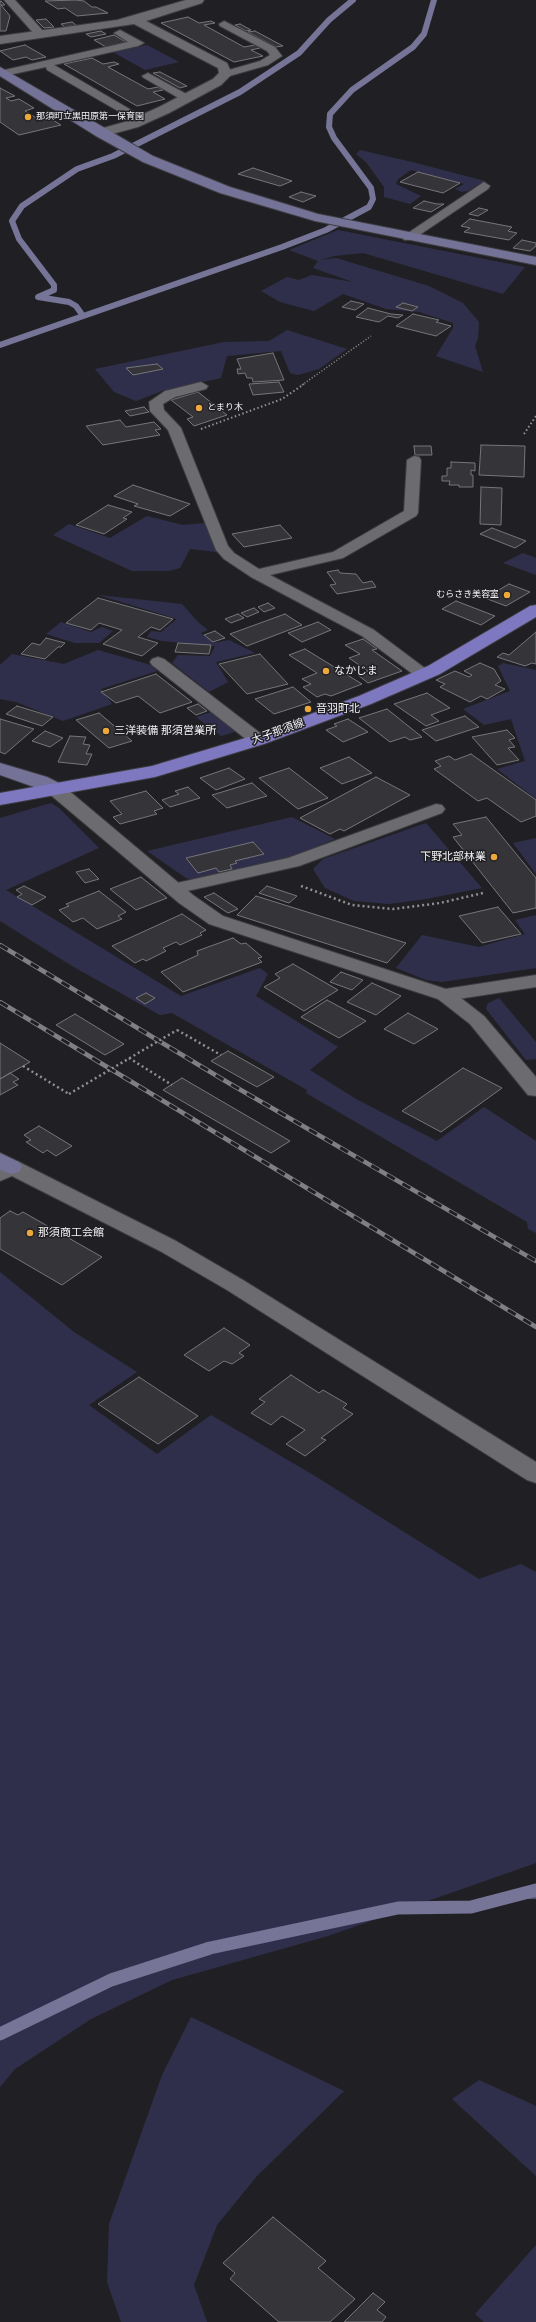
<!DOCTYPE html>
<html>
<head>
<meta charset="utf-8">
<style>
  body { margin:0 }
  canvas { display:block; background:#202024 }
</style>
</head>
<body>
<canvas width="536" height="2322"></canvas>
<script>
const ctx = document.querySelector('canvas').getContext('2d');
ctx.lineJoin = 'round';
function fillPath(path, color) {
  ctx.fillStyle = color;
  ctx.fill(path, 'evenodd');
}
function poly(rows) {
  const path = new Path2D();
  for (const r of rows) {
    path.moveTo(r[0], r[1]);
    for (let i = 2; i < r.length; i += 2) path.lineTo(r[i], r[i + 1]);
  }
  return path;
}
function stroke(path, color, width, dash) {
  ctx.strokeStyle = color;
  ctx.lineWidth = width;
  ctx.lineCap = dash ? 'butt' : 'round';
  ctx.setLineDash(dash || []);
  ctx.stroke(path);
}
function label(font, color, halo, rows, align = 'center') {
  ctx.font = font + ' Poppins,"Noto Sans JP",sans-serif';
  ctx.lineWidth = 3;
  ctx.setLineDash([]);
  ctx.textBaseline = 'middle';
  ctx.strokeStyle = halo;
  ctx.fillStyle = color;
  for (const [text, x, y, turn = 0] of rows) {
    ctx.save();
    ctx.translate(x, y);
    ctx.rotate((+turn || 0) * Math.PI / 180);
    ctx.textAlign = isNaN(turn) ? turn : align;
    if (halo) ctx.strokeText(text, 0, 0);
    ctx.fillText(text, 0, 0);
    ctx.restore();
  }
}
const green = poly([
  [147,45,179,62,145,70,113,52],
  [360,150,416,163,485,181,468,191,462,192,455,189,464,184,411,170,398,179,396,184,421,196,410,204,384,197,384,187,366,162,356,154],
  [338,230,525,267,503,294,363,253,334,256,321,260,336,258,429,286,463,303,479,322,478,338,475,346,483,372,436,356,453,328,453,323,419,312,386,309,343,294,314,311,280,302,261,291,287,277,299,280,312,275,353,282,313,268,318,261,289,250],
  [287,330,347,349,319,369,298,375,290,373,281,351,227,356,221,378,162,391,136,401,114,392,95,369,224,342,269,341],
  [147,516,183,525,205,523,217,552,190,549,180,568,169,571,132,571,53,535,69,524,110,538],
  [523,553,536,558,536,575,503,563],
  [98,595,182,604,199,623,208,630,201,633,214,643,229,640,255,653,216,662,228,682,209,692,172,663,178,655,210,656,215,646,162,641,147,637,151,631,161,632,177,619],
  [61,622,91,632,102,627,113,631,99,643,75,643,46,634],
  [98,650,151,665,157,671,101,689,112,704,63,721,16,702,0,699,0,665,12,654,64,664],
  [503,663,536,670,536,799,497,769,525,761,511,719,484,725,463,709,510,691,498,666],
  [214,711,238,731,221,736,196,717],
  [51,803,59,808,99,848,6,890,181,996,260,968,268,974,256,996,338,1047,310,1070,356,1099,437,1141,484,1107,536,1141,536,1233,528,1229,527,1222,306,1093,307,1090,172,1013,160,1015,72,966,0,921,0,818],
  [292,817,335,839,289,858,196,880,186,878,147,851],
  [426,823,482,888,426,899,389,904,354,901,325,888,313,869,323,859],
  [536,838,536,874,513,843],
  [536,915,536,968,442,982,426,980,396,968,422,935,479,947,525,934,515,920],
  [499,998,536,1042,536,1059,526,1060,486,1009,488,1003],
  [0,1272,74,1332,137,1372,89,1405,157,1454,211,1415,315,1476,479,1579,521,1564,536,1572,536,1863,328,1936,172,1980,91,2019,15,2069,0,2087],
  [191,2017,344,2091,257,2176,217,2225,194,2285,207,2322,121,2322,107,2282,109,2224,162,2075],
  [479,2080,536,2106,536,2176,452,2099],
  [536,2245,536,2322,484,2322,475,2314]
]);
const water = poly([
  [536,1885,536,1898,500,1899,536,1885]
]);
const streamFar1 = poly([
  [83,316,76,306,69,302,38,297,54,290,54,285,19,239,12,221,22,206,77,169,113,156,240,92,299,53,329,20,353,0],
  [0,345,282,247,326,230,369,207,373,199,371,188,334,138,329,127,330,114,352,90,413,47,424,34,434,0]
]);
const stream = poly([
  [0,2034,111,1980,210,1948,398,1908,471,1907,536,1890]
]);
const building = poly([
  [76,0,84,1,92,7,96,7,108,13,77,16,65,8,58,9,45,1,76,0],
  [1,1,5,5,1,5,10,16,6,31,0,31,0,2,1,1],
  [188,17,199,23,211,21,215,23,204,25,244,47,255,45,260,48,251,50,263,56,234,62,161,23,188,17],
  [46,19,54,27,44,28,36,20,46,19],
  [72,22,76,25,65,27,61,24,72,22],
  [240,24,251,30,246,31,235,25,240,24],
  [101,31,106,34,91,37,86,34,101,31],
  [255,31,283,46,276,47,248,32,255,31],
  [114,35,126,42,106,47,94,40,114,35],
  [25,45,46,57,32,60,26,57,13,60,0,51,25,45],
  [92,58,103,64,114,62,119,64,108,67,148,89,158,87,163,90,153,92,165,99,137,106,64,64,92,58],
  [160,72,187,86,180,88,153,73,160,72],
  [0,88,15,96,6,98,11,101,19,99,34,108,25,111,38,119,48,117,61,125,19,135,0,122,0,88],
  [253,168,292,181,280,186,238,174,253,168],
  [418,172,460,183,443,193,400,182,418,172],
  [301,192,316,196,303,202,289,197,301,192],
  [424,201,437,204,444,204,431,212,413,208,424,201],
  [479,208,488,210,478,216,469,214,479,208],
  [470,219,512,227,508,231,517,233,509,240,464,232,470,228,461,226,470,219],
  [522,240,536,243,536,246,530,251,513,248,522,240],
  [351,301,364,304,355,310,342,307,351,301],
  [403,303,418,307,412,311,396,307,403,303],
  [368,308,391,314,403,315,398,318,388,316,379,322,356,317,368,308],
  [413,314,439,320,436,322,451,326,436,336,396,326,413,314],
  [273,353,284,380,253,382,252,378,247,378,245,373,238,374,237,369,241,369,237,359,273,353],
  [157,364,163,369,133,375,126,368,157,364],
  [279,382,284,392,253,395,249,384,279,382],
  [198,392,227,415,194,426,187,419,193,417,171,400,198,392],
  [144,407,149,412,130,416,125,411,144,407],
  [120,420,126,427,154,422,161,429,155,430,160,435,103,445,86,426,120,420],
  [481,445,525,446,524,477,479,475,481,445],
  [414,446,431,446,432,455,415,455,414,446],
  [451,462,475,463,475,471,471,470,471,475,473,475,473,487,459,487,459,485,449,485,450,481,442,481,442,476,447,476,447,468,451,468,451,462],
  [133,485,190,504,170,516,134,506,138,504,114,496,133,485],
  [481,487,502,488,501,525,480,524,481,487],
  [108,505,132,512,123,518,127,519,104,534,76,525,108,505],
  [280,525,292,538,244,547,232,534,280,525],
  [492,528,526,541,515,548,480,534,492,528],
  [338,570,340,573,356,574,363,583,372,581,376,587,337,594,330,585,336,584,327,572,338,570],
  [509,584,530,592,506,606,485,598,509,584],
  [98,598,173,619,160,630,151,627,138,637,158,643,142,656,103,644,122,630,99,623,91,630,66,623,98,598],
  [456,601,495,616,481,625,442,609,456,601],
  [268,603,275,608,264,612,258,607,268,603],
  [254,608,259,612,247,617,241,613,254,608],
  [238,614,244,618,231,623,225,619,238,614],
  [285,614,302,625,247,646,230,634,285,614],
  [318,622,331,630,302,642,288,633,318,622],
  [215,631,225,638,213,642,204,635,215,631],
  [536,632,536,664,532,663,525,666,497,657,503,653,509,655,536,632],
  [46,638,65,643,61,647,58,647,45,659,21,654,32,643,40,645,46,638],
  [363,639,377,649,372,650,402,671,368,683,358,675,368,671,349,658,360,654,345,645,363,639],
  [178,643,211,645,209,654,175,652,178,643],
  [305,649,362,684,331,696,325,694,317,697,303,687,311,684,302,679,317,673,289,655,305,649],
  [260,654,288,684,247,694,219,664,260,654],
  [480,663,494,669,501,681,495,685,505,689,487,699,481,696,470,702,440,687,445,684,436,680,455,671,469,677,472,675,464,671,480,663],
  [156,674,192,702,160,713,138,696,116,703,101,692,156,674],
  [293,687,311,702,274,714,255,699,293,687],
  [427,693,450,708,431,715,439,721,426,726,394,704,427,693],
  [198,704,207,711,196,715,187,708,198,704],
  [17,706,53,717,42,726,6,714,17,706],
  [387,709,422,737,410,740,405,737,390,742,359,718,387,709],
  [99,713,132,741,109,748,76,720,99,713],
  [465,716,479,727,436,741,422,730,465,716],
  [0,719,34,729,5,754,0,752,0,719],
  [348,719,368,732,343,742,326,730,337,726,334,724,348,719],
  [507,730,515,738,509,740,515,747,508,748,519,760,497,765,472,737,507,730],
  [45,731,63,738,50,747,32,741,45,731],
  [70,736,86,737,83,744,90,745,86,754,92,754,87,765,58,762,70,736],
  [471,754,536,800,536,816,521,822,487,798,478,801,434,769,441,766,435,761,449,756,455,760,471,754],
  [349,757,372,773,342,784,320,768,349,757],
  [229,768,245,779,216,790,200,778,229,768],
  [289,768,328,798,298,809,259,778,289,768],
  [376,777,410,795,344,831,340,829,330,834,300,818,376,777],
  [252,783,267,796,227,808,212,795,252,783],
  [188,787,200,798,170,807,162,800,179,794,175,791,188,787],
  [146,791,163,808,154,811,157,814,120,824,113,817,122,814,110,801,146,791],
  [486,817,536,878,536,908,513,913,453,837,462,835,453,824,486,817],
  [253,842,264,854,235,861,237,863,230,865,232,869,219,872,216,868,198,873,186,858,253,842],
  [89,869,99,879,85,883,76,872,89,869],
  [141,877,167,898,136,910,110,889,141,877],
  [24,886,46,897,32,905,17,897,22,894,16,890,24,886],
  [267,886,297,896,289,903,259,893,267,886],
  [99,891,126,912,118,916,122,919,97,929,83,918,73,922,59,910,69,906,66,904,99,891],
  [214,893,238,909,228,913,204,897,214,893],
  [256,896,406,943,387,963,237,915,256,896],
  [498,907,521,934,482,943,459,916,498,907],
  [182,914,206,930,200,933,202,935,180,945,176,942,163,948,166,951,146,961,143,959,135,963,112,946,182,914],
  [233,938,241,944,246,943,262,957,258,958,262,962,183,992,161,972,198,955,197,951,233,938],
  [293,964,338,990,304,1011,264,987,280,978,275,974,293,964],
  [341,972,363,980,352,990,330,982,341,972],
  [372,983,401,996,376,1015,347,1002,372,983],
  [146,993,155,998,145,1004,136,998,146,993],
  [327,1000,366,1021,339,1038,301,1017,327,1000],
  [408,1013,438,1029,414,1044,384,1029,408,1013],
  [75,1014,124,1044,105,1055,56,1025,75,1014],
  [0,1043,30,1062,0,1079,0,1043],
  [228,1051,274,1077,257,1087,211,1061,228,1051],
  [463,1068,502,1088,441,1132,402,1111,463,1068],
  [10,1073,19,1079,13,1082,18,1085,0,1095,0,1079,10,1073],
  [182,1078,290,1141,271,1153,163,1090,182,1078],
  [39,1126,72,1146,56,1156,47,1150,43,1153,26,1142,31,1140,24,1135,39,1126],
  [10,1211,18,1215,23,1212,102,1257,62,1285,0,1249,0,1218,10,1211],
  [224,1328,250,1345,239,1353,244,1356,232,1364,224,1361,209,1371,184,1355,224,1328],
  [291,1375,319,1393,323,1390,347,1404,343,1408,353,1414,321,1438,326,1440,305,1456,286,1444,305,1430,282,1416,271,1425,251,1413,265,1402,259,1399,291,1375],
  [139,1377,198,1416,158,1444,98,1404,139,1377],
  [273,2217,326,2261,318,2268,355,2299,330,2322,279,2322,230,2279,235,2273,223,2263,273,2217],
  [373,2293,385,2302,377,2310,386,2317,382,2322,344,2322,373,2293]
]);
const pathFar2 = poly([
  [302,385,371,336]
]);
const pathFar1 = poly([
  [201,429,282,399,304,384],
  [524,434,536,416]
]);
const path = poly([
  [301,886,352,905,393,909,440,903,483,893],
  [177,1030,221,1055],
  [129,1058,172,1085],
  [23,1066,69,1094]
]);
const lane = poly([
  [4,0,15,0,44,32,44,36,36,36,4,0],
  [224,21,275,47,282,56,268,65,226,77,222,76,220,74,222,72,260,61,270,55,267,51,220,26,219,24,224,21],
  [120,30,144,43,138,46,54,65,145,118,147,120,145,122,137,122,47,70,46,67,4,76,0,75,0,71,128,42,114,33,120,30],
  [148,73,190,96,192,98,190,100,182,100,144,78,142,76,148,73],
  [484,182,490,186,488,189,412,240,404,240,402,237,484,182],
  [201,382,208,386,206,389,175,397,163,404,164,410,181,428,228,546,234,553,259,569,333,552,404,511,407,460,414,456,419,457,421,460,418,513,416,516,343,558,270,575,374,630,430,672,432,675,430,678,418,678,362,636,251,577,224,559,216,550,168,430,150,411,149,402,165,391,201,382],
  [158,657,164,659,264,736,266,740,264,744,252,744,152,665,150,662,152,659,158,657],
  [436,804,442,805,445,809,442,813,299,866,174,894,168,893,165,889,168,885,288,858,436,804],
  [536,975,536,987,445,1001,438,999,436,995,438,991,445,989,536,975]
]);
const street = poly([
  [186,0,204,0,202,3,146,21,227,63,232,74,221,85,169,113,138,127,101,137,96,136,94,133,96,130,128,121,159,107,213,79,219,73,218,68,134,24,0,44,0,36,117,20,186,0],
  [54,782,61,784,193,895,223,916,452,991,484,1016,536,1077,536,1096,528,1095,470,1024,438,999,209,924,179,903,47,792,45,788,47,784,54,782],
  [11,1160,19,1162,176,1241,243,1280,536,1462,536,1483,527,1480,227,1290,160,1251,12,1176,0,1181,0,1164,11,1160]
]);
const secondary = poly([
  [0,67,153,156,230,187,318,214,536,257,536,265,315,221,220,193,143,162,96,136,0,76,0,67],
  [0,763,47,777,61,784,63,788,61,792,54,794,0,775,0,763],
  [0,1153,19,1162,22,1167,19,1172,11,1174,0,1170,0,1153]
]);
const primary = poly([
  [536,605,536,617,440,674,371,704,264,744,155,777,0,805,0,793,152,766,252,736,359,696,428,666,530,606,536,605]
]);
const rail = poly([
  [0,945,227,1082,536,1261],
  [0,1002,536,1327]
]);
const pathBridge = poly([
  [69,1094,177,1030]
]);
const markers = [
  [28,117,4,"#eda83b"],
  [199,408,4,"#eda83b"],
  [507,595,4,"#eda83b"],
  [326,671,4,"#eda83b"],
  [308,709,4,"#eda83b"],
  [106,731,4,"#eda83b"],
  [494,857,4,"#eda83b"],
  [30,1233,4,"#eda83b"]
];
const farPoinames = [
  ["那須町立黒田原第一保育園",36,117],
  ["とまり木",207,408],
  ["むらさき美容室",499,595,"right"]
];
const poiNames = [
  ["なかじま",334,671],
  ["音羽町北",316,709],
  ["三洋装備 那須営業所",114,731],
  ["下野北部林業",486,857,"right"],
  ["那須商工会館",38,1233]
];
const streetNames = [
  ["大子那須線",278,732,-20]
];
fillPath(green, '#302f4b');
fillPath(water, '#413e6e');
stroke(water, '#767497', 1);
stroke(streamFar1, '#767497', 6);
stroke(stream, '#767497', 13);
fillPath(building, '#343439');
stroke(building, '#75757a', 1);
stroke(lane, '#3d3d41', 2);
stroke(street, '#3d3d41', 2);
stroke(secondary, '#3d3d41', 2);
stroke(primary, '#3d3d41', 2);
stroke(pathFar2, '#919194', 1.5, [1, 2]);
stroke(pathFar1, '#919194', 2, [1.5, 2.5]);
stroke(path, '#919194', 2.5, [2, 3]);
fillPath(lane, '#6b6b70');
fillPath(street, '#6b6b70');
fillPath(secondary, '#757298');
fillPath(primary, '#7e78c1');
stroke(rail, '#808084', 4.5);
stroke(rail, '#202024', 3, [9]);
stroke(pathBridge, '#919194', 2.5, [2, 3]);
for (const [x, y, r, color] of markers) {
  const dot = new Path2D();
  dot.arc(x, y, r, 0, 2 * Math.PI);
  ctx.fillStyle = color;
  ctx.fill(dot);
  stroke(dot, '#202024', 1.5);
}
label('9px', '#f3f3f6', '#202024', farPoinames, 'left');
label('11px', '#f3f3f6', '#202024', poiNames, 'left');
label('11px', '#f3f3f6', '#202024', streetNames);
</script>
</body>
</html>
